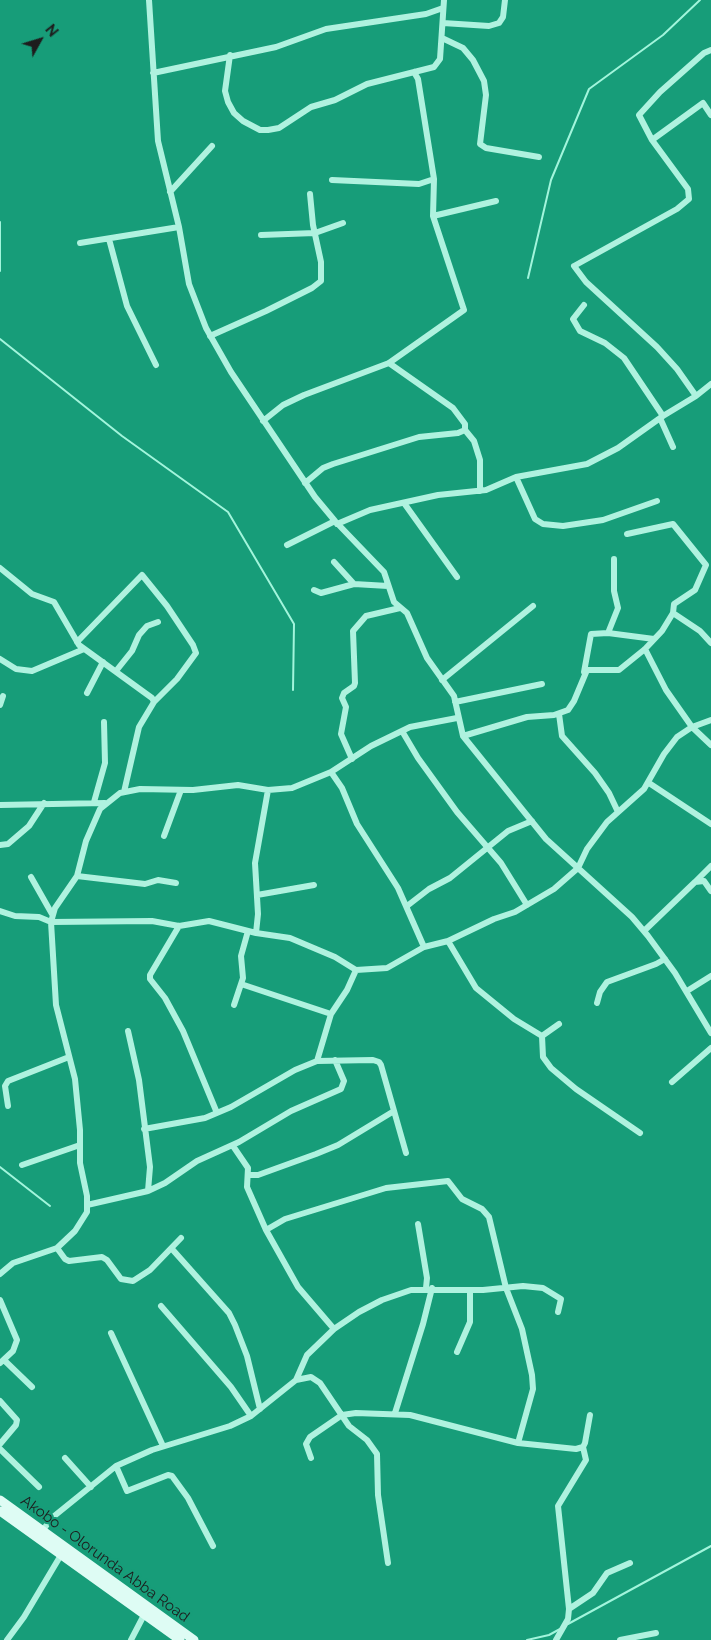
<!DOCTYPE html>
<html>
<head>
<meta charset="utf-8">
<style>
  body { margin:0 }
  #map { position:relative; width:711px; height:1640px; overflow:hidden; background:#179d79; font-family:Raleway,sans-serif }
  canvas { display:block }
  .north { position:absolute; left:15px; top:15px; width:50px; height:50px; -webkit-text-stroke:4px #179d79; paint-order:stroke; rotate:51deg; font-size:14px; font-weight:700; line-height:20px; text-align:center; color:#1d1d1d }
  .north::after { content:''; display:block; margin:auto; width:18px; height:22px; background:#1d1d1d; clip-path:polygon(50% 0,100% 100%,50% 72%,0 100%) }
</style>
</head>
<body>
<div id="map">
<canvas width="711" height="1640"></canvas>
<div class="north">N</div>
</div>
<script>
const ctx = document.querySelector('canvas').getContext('2d');
ctx.lineJoin = 'round';
function poly(rows) {
  const path = new Path2D();
  for (const r of rows) {
    path.moveTo(r[0], r[1]);
    for (let i = 2; i < r.length; i += 2) path.lineTo(r[i], r[i + 1]);
  }
  return path;
}
function stroke(path, color, width, dash) {
  ctx.strokeStyle = color;
  ctx.lineWidth = width;
  ctx.lineCap = dash ? 'butt' : 'round';
  ctx.setLineDash(dash || []);
  ctx.stroke(path);
}
function label(font, color, halo, rows, align = 'center') {
  ctx.font = font + ' Raleway,sans-serif';
  ctx.lineWidth = 4.5;
  ctx.setLineDash([]);
  ctx.textBaseline = 'middle';
  ctx.strokeStyle = halo;
  ctx.fillStyle = color;
  for (const [text, x, y, turn = 0] of rows) {
    ctx.save();
    ctx.translate(x, y);
    ctx.rotate((+turn || 0) * Math.PI / 180);
    ctx.textAlign = isNaN(turn) ? turn : align;
    if (halo) ctx.strokeText(text, 0, 0);
    ctx.fillText(text, 0, 0);
    ctx.restore();
  }
}
const stream = poly([
  [0,222,0,271],
  [528,278,551,180,589,89,663,35,700,0],
  [0,339,122,436,228,512,294,624,293,690],
  [0,1167,50,1206],
  [568,1624,711,1546],
  [527,1640,549,1635,560,1629]
]);
const street = poly([
  [149,0,158,141,179,227,189,284,206,328,231,372,315,497,335,521,384,572,394,602,407,613,427,658,454,696,463,736,546,839,632,917,648,936,675,973,711,1033],
  [443,23,489,26,499,23,503,17,505,0],
  [442,38,463,48,473,60,484,81,486,95,480,144,486,148,539,157],
  [230,55,225,91,228,102,234,113,243,121,260,130,268,130,279,128,311,107,335,100,367,84,434,67,440,59,444,0],
  [153,73,276,47,326,29,426,14,443,8],
  [652,140,703,103,711,115],
  [332,180,419,184,434,179],
  [170,192,212,146],
  [433,216,496,201],
  [261,235,315,233,343,223],
  [109,239,127,306,156,365],
  [80,243,179,227],
  [584,305,573,319,580,331,605,343,624,358,663,416],
  [210,336,266,311,312,288,321,281,321,262,313,225,310,194],
  [696,396,711,384],
  [660,418,673,447],
  [263,421,283,405,304,395,389,363,464,310,433,216,434,179,418,79,414,72],
  [465,430,474,441,480,460,480,491],
  [516,477,535,519,543,524,563,526,603,520,657,501],
  [305,483,323,468,333,464,419,437,458,433,465,430,465,424,453,408,389,363],
  [404,503,457,577],
  [337,524,370,510,438,495,486,490,516,477,587,464,618,448,663,416,696,396,677,369,657,347,586,282,574,266,677,209,689,199,688,189,652,140,639,115,660,92,704,53,711,50],
  [287,545,335,521],
  [334,562,354,584,388,586],
  [0,568,32,594,54,602,79,645,152,698,154,702,139,727,124,792],
  [314,590,321,593,354,584],
  [673,613,700,631,711,643],
  [608,633,618,608,614,591,614,559],
  [77,642,142,575,167,606,193,645,196,653,177,679,154,702],
  [645,649,666,690,692,727,711,745],
  [0,659,16,669,32,671,84,649],
  [116,671,132,651,139,635,147,626,158,622],
  [584,672,591,634,608,633,654,639],
  [442,680,533,606],
  [87,693,103,662],
  [455,702,542,684],
  [0,705,3,696],
  [559,714,562,736,595,773,609,793,618,812],
  [402,731,418,758,457,812,501,863,527,905],
  [463,736,527,717,554,715,568,710,574,701,587,670,619,670,645,649,662,631,673,613,674,604,695,590,706,565,673,524,627,534],
  [352,759,341,734,346,707,342,698,344,693,354,686,355,683,353,631,366,616,400,608],
  [331,772,342,788,357,824,398,888,424,947],
  [649,783,711,824],
  [94,802,105,763,104,722],
  [0,805,105,803],
  [164,836,181,790],
  [0,845,8,844,29,826,44,803],
  [77,876,145,884,158,880,176,883],
  [31,877,52,914],
  [695,882,711,866],
  [257,895,314,885],
  [407,906,429,889,450,878,508,831,532,821],
  [0,911,15,916,39,917,51,922,152,921,179,926,209,921,256,933,290,938,335,957,356,970,387,968,424,947,448,941,494,919,515,912,554,889,578,868,587,849,607,822,644,789,664,754,677,737,692,727,711,720],
  [179,926,150,975,150,979,165,998,183,1031,217,1113],
  [644,931,695,882,704,881,711,891],
  [256,933,258,914,255,863,268,790],
  [448,941,476,988,514,1019,542,1036,559,1024],
  [241,984,331,1014],
  [687,991,711,976],
  [597,1003,600,992,607,982,656,964,665,959],
  [234,1005,243,978,241,956,248,931],
  [128,1031,139,1080,150,1167,148,1191],
  [542,1036,543,1057,551,1068,576,1089,640,1133],
  [317,1061,331,1014,347,990,356,970],
  [672,1082,711,1048],
  [8,1106,5,1086,8,1081,69,1057],
  [144,1129,205,1118,231,1107,295,1070,317,1061,373,1060,379,1062,381,1065,406,1153],
  [233,1146,248,1168,247,1187,266,1230],
  [22,1165,80,1145],
  [249,1175,258,1175,316,1154,338,1145,394,1111],
  [87,1205,148,1191,165,1183,197,1161,239,1142,291,1111,341,1089,344,1081,335,1060],
  [418,1224,427,1278,426,1288],
  [57,1248,65,1259,69,1261,102,1257,107,1260,121,1279,133,1281,150,1270,181,1238],
  [172,1249,229,1313,235,1325,247,1356,260,1409],
  [0,1274,13,1263,57,1248,75,1231,87,1212,87,1196,80,1163,80,1130,75,1079,56,1005,51,922,55,908,77,876,86,841,100,809,120,793,140,789,193,790,238,785,268,790,292,788,331,772,371,746,410,727,457,718],
  [0,1300,17,1340,13,1351,0,1363],
  [161,1306,231,1387,251,1416],
  [334,1329,298,1287,266,1230,285,1219,386,1188,448,1181,462,1199,482,1209,489,1217,506,1288,522,1329,532,1375,533,1389,518,1443],
  [111,1333,163,1446],
  [457,1352,470,1322,470,1290],
  [4,1360,32,1387],
  [296,1380,311,1377,320,1383,349,1426,367,1440,377,1454,378,1495,388,1563],
  [0,1401,17,1420,16,1425,0,1444],
  [395,1413,423,1324,432,1288],
  [583,1447,586,1460,558,1506,569,1609,593,1593,607,1573,630,1563],
  [0,1449,39,1487],
  [65,1458,91,1487],
  [311,1458,306,1444,310,1437,342,1415,356,1413,410,1415,518,1443,576,1449,583,1447,585,1443,590,1415],
  [116,1466,127,1491,168,1475,172,1476,188,1498,213,1546],
  [42,1531,53,1517,116,1466,152,1450,230,1426,251,1416,296,1380,307,1355,334,1329,359,1312,382,1300,411,1290,483,1290,523,1286,543,1288,561,1299,558,1312],
  [7,1640,24,1617,61,1555],
  [131,1640,144,1615],
  [556,1640,568,1619,569,1609],
  [620,1640,656,1633]
]);
const secondary = poly([
  [0,1500,194,1640],
  [0,1511,180,1640]
]);
const streetNames = [
  ["Akobo - Olorunda Abba Road",105,1559,36]
];
stroke(stream, '#a2f5dc', 2);
stroke(street, '#aff2df', 6);
stroke(secondary, '#defcf4', 9);
label('15px', '#1d1d1d', '#179d79', streetNames);
</script>
</body>
</html>
